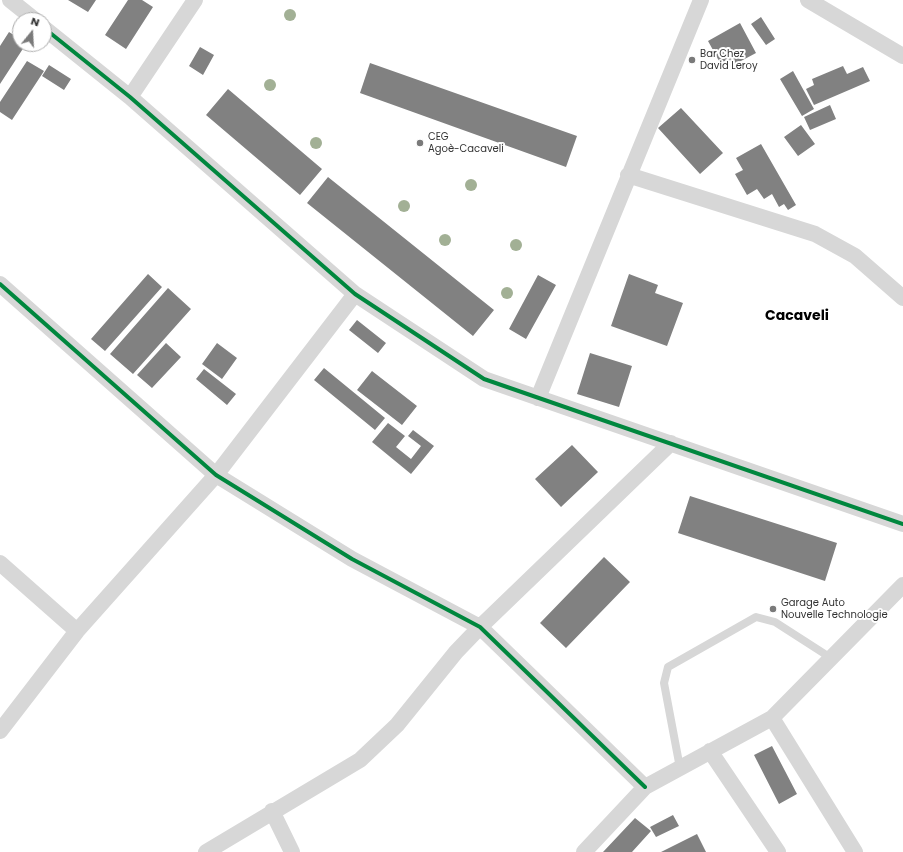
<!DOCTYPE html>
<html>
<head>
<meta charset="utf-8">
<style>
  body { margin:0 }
  #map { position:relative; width:903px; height:852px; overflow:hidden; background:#fff; font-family:Poppins,sans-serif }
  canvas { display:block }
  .north { position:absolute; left:12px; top:12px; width:40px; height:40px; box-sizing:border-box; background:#fff; border:1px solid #adadad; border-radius:50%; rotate:18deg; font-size:11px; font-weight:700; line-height:16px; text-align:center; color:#333 }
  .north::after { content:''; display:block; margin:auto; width:14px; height:18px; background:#7a7a7a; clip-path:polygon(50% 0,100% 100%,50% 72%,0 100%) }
</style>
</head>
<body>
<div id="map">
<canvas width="903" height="852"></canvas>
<div class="north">N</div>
</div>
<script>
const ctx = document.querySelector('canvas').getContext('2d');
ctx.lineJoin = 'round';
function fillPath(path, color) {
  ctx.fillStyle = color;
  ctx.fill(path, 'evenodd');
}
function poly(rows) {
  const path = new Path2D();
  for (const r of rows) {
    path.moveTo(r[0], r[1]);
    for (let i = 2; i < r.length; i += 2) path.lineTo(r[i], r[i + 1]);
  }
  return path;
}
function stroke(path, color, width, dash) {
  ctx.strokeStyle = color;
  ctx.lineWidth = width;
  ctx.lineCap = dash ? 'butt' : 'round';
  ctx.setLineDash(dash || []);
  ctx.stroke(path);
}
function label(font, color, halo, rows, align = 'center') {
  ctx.font = font + ' Poppins,sans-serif';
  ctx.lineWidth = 4;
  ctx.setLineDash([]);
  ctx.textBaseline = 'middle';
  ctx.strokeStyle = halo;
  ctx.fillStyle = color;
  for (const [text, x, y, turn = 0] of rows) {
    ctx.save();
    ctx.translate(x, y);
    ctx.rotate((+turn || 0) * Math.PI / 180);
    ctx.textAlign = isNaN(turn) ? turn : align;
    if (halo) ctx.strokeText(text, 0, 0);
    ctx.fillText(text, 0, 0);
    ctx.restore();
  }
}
const building = poly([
  [68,0,96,0,88,12],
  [128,0,142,0,153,7,126,49,105,35],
  [761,17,775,39,766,45,751,24],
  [740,23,756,53,724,70,708,41],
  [9,32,20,39,20,44,26,44,0,84,0,46],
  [200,47,214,55,203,75,189,66],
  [27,61,44,71,12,120,0,112,0,102],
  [370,63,577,136,566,167,360,93],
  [49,65,71,79,64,90,42,76],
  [843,66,847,74,863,67,870,81,814,105,806,89,814,85,812,79],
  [793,71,814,109,802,116,780,79],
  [228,89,322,169,300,195,206,115],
  [830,105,836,119,810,130,804,117],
  [681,108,723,153,700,174,658,128],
  [801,125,815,144,798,156,784,137],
  [761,144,796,205,788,210,784,204,779,207,772,194,764,199,757,189,747,195,735,174,743,170,736,158],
  [328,177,494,310,473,336,307,203],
  [148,274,162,287,105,351,91,339],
  [629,274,658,285,655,293,683,303,667,346,611,326],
  [538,275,556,285,526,339,509,329],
  [168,288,191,309,133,374,110,354],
  [357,320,386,343,378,353,349,330],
  [166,343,181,357,152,388,137,375],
  [217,343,237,358,222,379,202,364],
  [590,353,632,366,619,407,577,394],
  [324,368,385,418,375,430,314,380],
  [204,369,236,394,227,405,196,379],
  [372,371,417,406,402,425,357,390],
  [388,423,405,436,396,447,411,459,421,446,408,436,413,430,434,446,411,474,372,442],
  [572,445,598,472,561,507,535,479],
  [690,496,837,543,825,581,678,533],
  [604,557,630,582,566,648,540,623],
  [772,746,797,794,779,804,754,755],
  [673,815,679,826,656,837,650,827],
  [635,818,651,831,632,852,603,852],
  [697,834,706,852,661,852]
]);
const lane = poly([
  [680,768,664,683,668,667,756,617,775,622,831,658]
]);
const street = poly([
  [10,0,35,20],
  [808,0,903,56],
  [44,28,130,97,355,294,484,379,903,524],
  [130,97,195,0],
  [628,175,815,234,855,256,903,298],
  [0,284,216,475,352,559,480,627,645,787],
  [538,398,701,0],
  [0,563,77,631],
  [772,718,855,852],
  [0,731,77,631,216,475,355,294],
  [710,751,778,852],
  [272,811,292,852],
  [206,852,360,760,397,725,456,652,480,627,671,443],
  [584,852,645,787,772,718,903,585]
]);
const cycleway = poly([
  [44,28,130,97,355,294,484,379,903,524],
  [0,284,216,475,352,559,480,627,645,787]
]);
const trees = [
  [290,15],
  [270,85],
  [316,143],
  [471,185],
  [404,206],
  [445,240],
  [516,245],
  [507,293]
];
const markers = [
  [692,60,4,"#7a7a7a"],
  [420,143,4,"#7a7a7a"],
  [773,609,4,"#7a7a7a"]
];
const poiNames = [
  ["Bar Chez",700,54],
  ["David Leroy",700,66],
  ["CEG",428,137],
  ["Agoè-Cacaveli",428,149],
  ["Garage Auto",781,603],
  ["Nouvelle Technologie",781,615]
];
const districtNames = [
  ["Cacaveli",797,316]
];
fillPath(building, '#818181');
stroke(lane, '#d7d7d7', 8);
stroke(street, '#d7d7d7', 16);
stroke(cycleway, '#00873e', 4);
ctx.fillStyle = '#a2b095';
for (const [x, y] of trees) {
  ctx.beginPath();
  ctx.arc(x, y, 6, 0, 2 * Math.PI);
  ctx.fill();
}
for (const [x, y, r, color] of markers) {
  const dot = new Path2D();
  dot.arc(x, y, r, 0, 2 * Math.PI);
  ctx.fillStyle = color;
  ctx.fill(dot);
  stroke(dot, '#fff', 1.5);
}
label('10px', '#333', '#fff', poiNames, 'left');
label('bold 14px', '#000', '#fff', districtNames);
</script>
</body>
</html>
